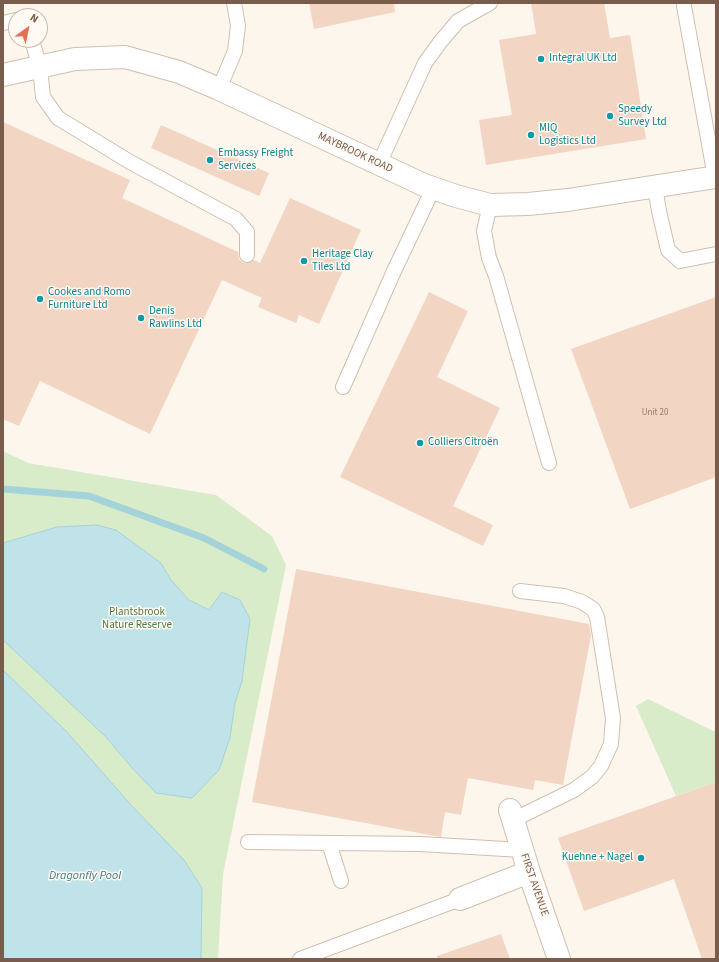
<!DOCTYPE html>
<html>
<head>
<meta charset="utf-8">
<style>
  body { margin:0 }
  #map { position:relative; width:719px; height:962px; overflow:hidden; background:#fdf6ec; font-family:"Source Sans 3",sans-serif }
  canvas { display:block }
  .frame { position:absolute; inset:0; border:4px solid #7a5c4d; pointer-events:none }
  .north { position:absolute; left:8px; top:8px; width:40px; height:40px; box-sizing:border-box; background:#fffaf3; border:1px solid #cabbb1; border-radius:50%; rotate:33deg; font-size:11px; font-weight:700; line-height:16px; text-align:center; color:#7a5c4d }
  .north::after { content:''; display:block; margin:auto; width:14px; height:18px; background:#e76f51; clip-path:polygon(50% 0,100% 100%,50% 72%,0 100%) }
</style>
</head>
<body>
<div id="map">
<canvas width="719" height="962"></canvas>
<div class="frame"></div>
<div class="north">N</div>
</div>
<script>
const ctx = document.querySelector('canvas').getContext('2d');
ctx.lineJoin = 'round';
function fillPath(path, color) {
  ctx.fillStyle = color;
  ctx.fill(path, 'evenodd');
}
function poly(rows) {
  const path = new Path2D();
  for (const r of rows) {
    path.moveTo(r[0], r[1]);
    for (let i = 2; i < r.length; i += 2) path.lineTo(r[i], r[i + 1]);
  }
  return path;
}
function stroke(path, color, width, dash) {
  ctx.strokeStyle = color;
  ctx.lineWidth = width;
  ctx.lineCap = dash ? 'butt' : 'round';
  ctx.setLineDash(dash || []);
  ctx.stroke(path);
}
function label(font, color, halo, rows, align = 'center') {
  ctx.font = font + ' "Source Sans 3",sans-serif';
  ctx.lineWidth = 3;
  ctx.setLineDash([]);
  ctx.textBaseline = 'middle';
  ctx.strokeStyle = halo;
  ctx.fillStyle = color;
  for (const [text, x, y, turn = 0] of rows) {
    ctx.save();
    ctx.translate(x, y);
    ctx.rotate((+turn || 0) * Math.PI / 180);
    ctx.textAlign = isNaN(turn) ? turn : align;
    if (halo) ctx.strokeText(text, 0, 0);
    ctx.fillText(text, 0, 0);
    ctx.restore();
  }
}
const green = poly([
  [3,451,28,463,216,495,272,536,286,565,223,874,218,959,3,959],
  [648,699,713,731,716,730,716,782,676,796,636,706]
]);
const water = poly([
  [97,525,116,530,161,563,171,580,189,600,209,610,222,592,240,600,250,619,242,681,235,703,230,738,219,770,192,798,156,793,134,770,105,736,3,640,3,543,57,527,97,525],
  [3,670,67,732,131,805,184,860,202,888,201,959,3,959,3,670]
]);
const stream = poly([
  [3,489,89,496,204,538,264,569]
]);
const building = poly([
  [309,3,394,3,395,12,314,29],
  [531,3,604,3,610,38,630,35,646,139,486,165,479,120,512,115,499,40,536,34],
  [3,122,130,180,122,198,238,252,239,259,243,263,247,263,254,260,260,263,290,198,361,230,319,324,299,315,296,323,258,307,262,298,222,280,150,434,40,381,19,426,3,419],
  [161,125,269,173,259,196,151,148],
  [429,292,468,311,437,377,500,408,453,506,493,525,483,546,340,477],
  [716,297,716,477,630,509,571,349],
  [296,569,589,624,591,635,563,785,535,780,533,790,468,778,461,815,445,812,441,837,252,802],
  [716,782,716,959,702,959,674,879,584,911,558,838],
  [501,934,510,959,437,959,437,956]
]);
const lane = poly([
  [684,6,715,177],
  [3,23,16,20],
  [32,40,40,68,43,97,58,118,130,162,236,219,247,232,247,255],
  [219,89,235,51,238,26,234,3],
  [379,164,425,63,441,41,458,21,490,3],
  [655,187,659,211,668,250,680,261,716,254],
  [490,205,484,231,489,258,496,276,549,463],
  [343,387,394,271,433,189],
  [513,820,574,790,592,777,601,766,611,744,613,718,597,617,593,609,582,602,564,596,520,591],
  [248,842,420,844,522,850],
  [329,843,341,881],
  [300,959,460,899]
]);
const street = poly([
  [3,75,75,59,125,57,179,72,219,89,424,185,456,196,490,205,528,204,568,200,716,177],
  [510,810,529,872,559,959],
  [460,899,529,872]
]);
const markers = [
  [541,59,4,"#0f9aa8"],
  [610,116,4,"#0f9aa8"],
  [531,135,4,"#0f9aa8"],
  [210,160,4,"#0f9aa8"],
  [304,261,4,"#0f9aa8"],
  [40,299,4,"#0f9aa8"],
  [141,318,4,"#0f9aa8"],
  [420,443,4,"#0f9aa8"],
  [641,858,4,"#0f9aa8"]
];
const numberNames = [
  ["Unit 20",655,413]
];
const cultureNames = [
  ["Integral UK Ltd",549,59],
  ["Speedy",618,110],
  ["Survey Ltd",618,123],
  ["MIQ",539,129],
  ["Logistics Ltd",539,142],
  ["Embassy Freight",218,154],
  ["Services",218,167],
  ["Heritage Clay",312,255],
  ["Tiles Ltd",312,268],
  ["Cookes and Romo",48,293],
  ["Furniture Ltd",48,306],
  ["Denis",149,312],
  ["Rawlins Ltd",149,325],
  ["Colliers Citroën",428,443],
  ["Kuehne + Nagel",633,858,"right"]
];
const streetNames = [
  ["MAYBROOK ROAD",355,153,25],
  ["FIRST AVENUE",534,885,71]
];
const parkNames = [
  ["Plantsbrook",137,613],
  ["Nature Reserve",137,626]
];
const waterNames = [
  ["Dragonfly Pool",85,876]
];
fillPath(green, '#d8ecc9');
fillPath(water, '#bfe3e8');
stroke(water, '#a5d3da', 1);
stroke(stream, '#a5d3da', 7);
fillPath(building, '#f3d5c3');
stroke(lane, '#d1beb0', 16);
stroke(street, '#d1beb0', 24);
stroke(lane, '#fff', 14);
stroke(street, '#fff', 22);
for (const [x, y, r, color] of markers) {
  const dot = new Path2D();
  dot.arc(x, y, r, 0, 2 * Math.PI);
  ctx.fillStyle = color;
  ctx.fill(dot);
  stroke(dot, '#fffaf3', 1.5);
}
label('9px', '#987a6a', null, numberNames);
label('11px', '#0d838f', '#fffaf3', cultureNames, 'left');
label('11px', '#7a5c4d', '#fffaf3', streetNames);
label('11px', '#537a41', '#fffaf3', parkNames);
label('italic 12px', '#437c86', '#fffaf3', waterNames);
</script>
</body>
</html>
